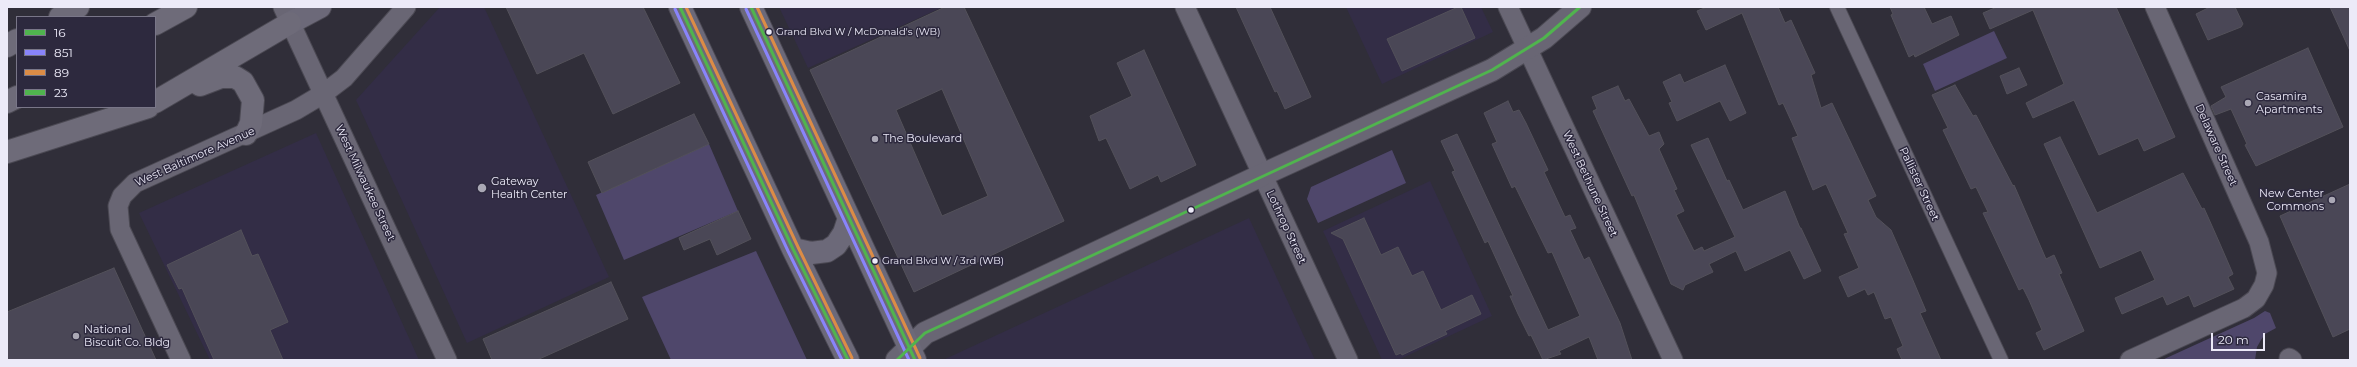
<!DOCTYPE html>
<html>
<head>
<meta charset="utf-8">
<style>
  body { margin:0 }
  #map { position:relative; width:2357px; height:367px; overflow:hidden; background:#302e39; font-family:Montserrat,sans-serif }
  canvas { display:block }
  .frame { position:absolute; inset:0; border:8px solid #eceaf8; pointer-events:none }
  .legend { position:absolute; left:16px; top:16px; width:140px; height:92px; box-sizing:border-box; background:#2d293e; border:1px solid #797688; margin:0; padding:5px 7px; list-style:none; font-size:12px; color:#eceaf8 }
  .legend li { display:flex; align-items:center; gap:8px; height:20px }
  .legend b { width:20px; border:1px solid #797688 }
  .scale { position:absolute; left:2211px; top:333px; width:54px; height:18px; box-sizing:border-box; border:2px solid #eceaf8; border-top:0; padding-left:5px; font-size:12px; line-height:14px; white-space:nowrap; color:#eceaf8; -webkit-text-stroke:3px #2d293e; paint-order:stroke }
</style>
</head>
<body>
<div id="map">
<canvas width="2357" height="367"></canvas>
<div class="frame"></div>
<ul class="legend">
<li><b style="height:5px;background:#50b44e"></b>16</li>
<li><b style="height:5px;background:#8984fb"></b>851</li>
<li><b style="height:5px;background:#dc8c46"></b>89</li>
<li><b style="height:5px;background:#50b44e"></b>23</li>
</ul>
<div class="scale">20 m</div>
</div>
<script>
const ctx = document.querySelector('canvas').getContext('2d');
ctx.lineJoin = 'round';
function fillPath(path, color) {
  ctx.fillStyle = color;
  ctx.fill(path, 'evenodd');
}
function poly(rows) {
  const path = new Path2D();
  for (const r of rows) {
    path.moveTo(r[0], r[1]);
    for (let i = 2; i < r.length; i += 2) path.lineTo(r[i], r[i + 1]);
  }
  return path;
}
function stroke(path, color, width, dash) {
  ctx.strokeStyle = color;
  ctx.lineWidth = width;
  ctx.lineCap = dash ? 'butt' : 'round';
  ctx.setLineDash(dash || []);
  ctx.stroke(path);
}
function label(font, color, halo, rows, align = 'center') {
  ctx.font = font + ' Montserrat,sans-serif';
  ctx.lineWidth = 3;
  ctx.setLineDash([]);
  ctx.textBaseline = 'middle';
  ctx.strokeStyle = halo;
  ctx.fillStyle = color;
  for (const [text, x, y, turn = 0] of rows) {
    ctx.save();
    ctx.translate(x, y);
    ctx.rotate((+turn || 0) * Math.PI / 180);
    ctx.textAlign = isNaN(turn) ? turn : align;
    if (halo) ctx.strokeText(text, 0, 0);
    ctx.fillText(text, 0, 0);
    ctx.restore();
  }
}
const built = poly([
  [440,7,484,7,609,277,467,343,356,100],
  [779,7,943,7,808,68],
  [1346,7,1481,7,1493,32,1382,84],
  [316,133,419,360,210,360,139,213],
  [1430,181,1492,316,1398,360,1382,360,1323,231],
  [1249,218,1315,360,943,360]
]);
const green = poly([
  [1994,31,2007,58,1935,91,1923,64],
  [709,144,738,211,624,260,596,195],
  [1392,150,1406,183,1318,223,1307,199,1311,187],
  [756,251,807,360,671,360,642,297],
  [2265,311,2270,313,2276,328,2265,334,2261,340,2257,347,2255,360,2162,360,2254,318]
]);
const building = poly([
  [506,7,643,7,680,83,613,114,584,53,537,74,506,7],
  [945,7,964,7,1064,221,914,292,810,70,945,7],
  [942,89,988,196,942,216,896,110,942,89],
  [1236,7,1270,7,1311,97,1285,109,1277,91,1275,92,1236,7],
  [1458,7,1461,7,1475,38,1402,71,1387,39,1458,7],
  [1707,7,1778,7,1785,23,1791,20,1815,73,1811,75,1821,108,1832,103,1876,196,1868,200,1876,217,1891,230,1912,278,1926,311,1920,313,1941,360,1902,360,1897,349,1903,346,1891,317,1885,319,1874,292,1868,295,1865,289,1848,297,1839,277,1859,268,1844,234,1848,233,1826,184,1813,190,1792,138,1798,136,1783,103,1779,105,1742,13,1706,30,1697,11,1707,7],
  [1890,7,1924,7,1932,24,1951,16,1959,35,1915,57,1914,54,1909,57,1891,15,1893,14,1890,7],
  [1997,7,2116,7,2175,137,2144,151,2138,138,2099,155,2074,100,2033,118,2026,103,2064,84,2033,10,1990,29,1983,13,1997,7],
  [2210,7,2235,7,2243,24,2241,27,2208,40,2196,14,2210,7],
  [2330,7,2350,7,2350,51,2330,7],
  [2308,48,2343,127,2256,166,2245,145,2247,144,2231,109,2215,115,2211,106,2226,97,2221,87,2308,48],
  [1144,50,1196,165,1161,182,1158,175,1130,189,1106,138,1099,141,1090,116,1132,96,1117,63,1144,50],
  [1725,65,1746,113,1730,121,1720,101,1677,121,1669,103,1672,102,1663,82,1680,74,1684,83,1725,65],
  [2019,68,2027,85,2007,94,2000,76,2019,68],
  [1955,85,1973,116,1976,115,2013,186,2014,185,2046,259,2054,255,2062,273,2059,274,2084,331,2044,350,2036,333,2042,330,2029,300,2023,288,2019,290,1983,213,1988,212,1976,187,1971,189,1943,130,1948,128,1932,95,1955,85],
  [1618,86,1625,101,1629,99,1649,136,1659,132,1664,144,1659,149,1677,189,1674,190,1684,211,1676,215,1694,251,1702,247,1704,251,1735,237,1691,145,1708,138,1727,181,1729,180,1743,210,1785,191,1800,228,1801,228,1821,271,1804,279,1790,250,1745,271,1736,251,1709,264,1713,272,1685,285,1683,290,1671,284,1634,195,1632,196,1593,111,1597,109,1592,97,1618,86],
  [1508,101,1513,112,1519,110,1526,123,1548,170,1544,172,1565,217,1570,215,1576,228,1570,230,1584,260,1589,257,1620,323,1632,360,1598,360,1589,337,1559,351,1561,354,1543,360,1531,335,1529,336,1518,314,1510,296,1513,296,1488,241,1485,243,1458,185,1452,172,1455,171,1441,141,1457,134,1548,330,1580,316,1552,252,1548,253,1515,186,1512,188,1492,144,1497,142,1484,113,1508,101],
  [694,114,709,144,602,193,588,162,694,114],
  [2060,137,2097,213,2183,173,2202,209,2204,208,2220,244,2233,274,2228,277,2234,289,2194,307,2189,295,2167,305,2163,296,2122,314,2115,298,2155,280,2141,250,2100,268,2044,144,2060,137],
  [2350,184,2350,329,2333,337,2280,216,2350,184],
  [738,211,751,239,717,255,710,239,684,250,679,238,738,211],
  [1364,218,1381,255,1398,247,1412,276,1423,271,1441,310,1472,295,1481,314,1445,331,1447,334,1402,355,1401,353,1396,355,1343,239,1331,233,1364,218],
  [241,230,252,256,258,254,288,322,270,330,283,360,214,360,182,288,179,289,167,265,241,230],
  [114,268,156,360,7,360,7,312,114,268],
  [611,282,628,319,537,360,492,360,483,339,611,282]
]);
const pedestrian = poly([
  [1837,7,2001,360]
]);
const minor = poly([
  [283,7,447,360],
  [1185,7,1348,360],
  [1508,7,1673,360],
  [2289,358,2292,360],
  [181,360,120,229,118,206,122,196,135,183,296,110,323,94,344,78,406,7],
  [2130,360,2244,308,2256,299,2264,285,2267,273,2259,242,2155,7]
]);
const tertiary = poly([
  [897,360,925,333,1262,175,1492,70,1544,38,1580,7]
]);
const secondary = poly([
  [680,7,793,249,848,360],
  [751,7,915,360],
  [290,23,320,7],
  [793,249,811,253,827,251,836,245,844,233,849,218]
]);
const motorway = poly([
  [60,17,78,7],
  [155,24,186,7],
  [7,46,17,40],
  [200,85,221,77,235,77,243,82,253,100,251,123,246,134],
  [7,102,17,97],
  [155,102,290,23],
  [7,152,148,107]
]);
const bus1 = poly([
  [680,7,793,249,848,360],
  [751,7,915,360]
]);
const bus2 = poly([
  [675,9,788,251,842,360],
  [746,9,909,360]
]);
const bus3 = poly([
  [686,7,798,247,852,358],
  [757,7,920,358]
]);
const bus4 = poly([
  [897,360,925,333,1492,70,1544,38,1580,7]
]);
const markers = [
  [769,32,3.5,"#eceaf8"],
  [2248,103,4,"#aaa8b5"],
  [875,139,4,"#aaa8b5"],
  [482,188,5,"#aaa8b5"],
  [2332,200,4,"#aaa8b5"],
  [1191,210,3.5,"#eceaf8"],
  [875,261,3.5,"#eceaf8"],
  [76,336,4,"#aaa8b5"]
];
const busNames = [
  ["Grand Blvd W / McDonald's (WB)",776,32],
  ["Grand Blvd W / 3rd (WB)",882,261]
];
const poiNames = [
  ["Casamira",2256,97],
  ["Apartments",2256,110],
  ["The Boulevard",883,139],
  ["Gateway",491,182],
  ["Health Center",491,195],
  ["New Center",2324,194,"right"],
  ["Commons",2324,207,"right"],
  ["National",84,330],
  ["Biscuit Co. Bldg",84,343]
];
const streetNames = [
  ["Delaware Street",2216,145,66],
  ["West Baltimore Avenue",195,157,-24],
  ["West Milwaukee Street",365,183,65],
  ["West Bethune Street",1590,184,65],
  ["Pallister Street",1919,184,65],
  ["Lothrop Street",1286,227,65]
];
fillPath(built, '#332d46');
fillPath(green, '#4f476b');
fillPath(building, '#4a4756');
stroke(building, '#53515a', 1);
stroke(pedestrian, '#4b4953', 16);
stroke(minor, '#4b4953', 21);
stroke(tertiary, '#4b4953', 24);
stroke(secondary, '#4b4953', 24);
stroke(motorway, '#4b4953', 24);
stroke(pedestrian, '#696674', 14);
stroke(minor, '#696674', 19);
stroke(tertiary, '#696674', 22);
stroke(secondary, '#6c6979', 22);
stroke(motorway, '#6e6b79', 22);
stroke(bus1, '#50b44e', 3);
stroke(bus2, '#8984fb', 3);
stroke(bus3, '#dc8c46', 3);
stroke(bus4, '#50b44e', 3);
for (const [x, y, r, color] of markers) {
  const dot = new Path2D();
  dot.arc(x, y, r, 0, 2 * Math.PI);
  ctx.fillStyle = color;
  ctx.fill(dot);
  stroke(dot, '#2d293e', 1.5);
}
label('10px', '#eceaf8', '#2d293e', busNames, 'left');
label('11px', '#eceaf8', '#2d293e', poiNames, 'left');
label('11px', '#eceaf8', '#2d293e', streetNames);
</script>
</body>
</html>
